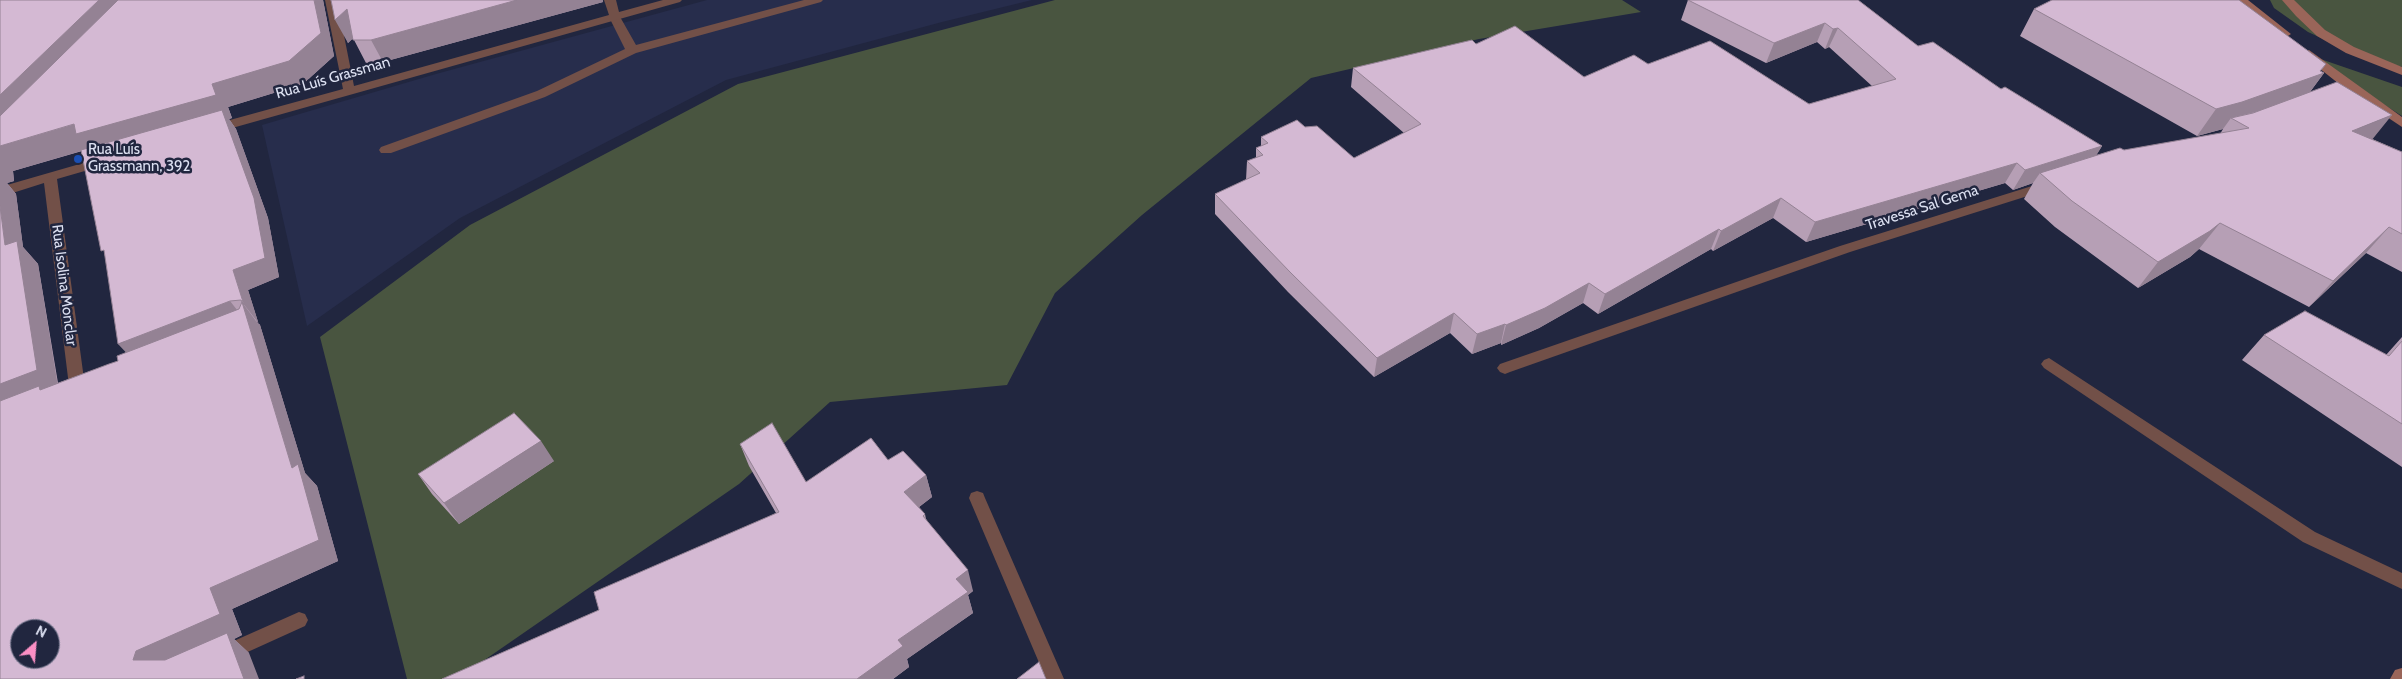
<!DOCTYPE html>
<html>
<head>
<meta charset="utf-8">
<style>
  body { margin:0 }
  #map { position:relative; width:2402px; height:679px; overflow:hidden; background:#21263f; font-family:Cabin,sans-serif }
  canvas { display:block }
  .north { position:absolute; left:10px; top:619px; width:50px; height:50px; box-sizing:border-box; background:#21263f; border:1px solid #6c7187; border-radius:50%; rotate:27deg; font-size:14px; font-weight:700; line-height:20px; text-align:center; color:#dde1f2 }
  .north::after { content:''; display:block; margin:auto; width:18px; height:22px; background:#fb8fc4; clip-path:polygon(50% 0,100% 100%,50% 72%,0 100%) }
</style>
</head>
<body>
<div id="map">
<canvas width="2402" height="679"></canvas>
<div class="north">N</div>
</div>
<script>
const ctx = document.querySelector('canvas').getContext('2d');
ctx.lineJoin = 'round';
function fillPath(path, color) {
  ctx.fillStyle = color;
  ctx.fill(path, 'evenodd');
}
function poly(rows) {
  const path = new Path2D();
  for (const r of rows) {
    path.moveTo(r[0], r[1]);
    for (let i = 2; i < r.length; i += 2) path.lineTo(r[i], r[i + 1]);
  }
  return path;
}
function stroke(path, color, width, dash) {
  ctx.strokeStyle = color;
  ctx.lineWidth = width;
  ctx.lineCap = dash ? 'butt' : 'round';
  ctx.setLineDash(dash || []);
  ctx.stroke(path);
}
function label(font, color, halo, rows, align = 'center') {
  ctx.font = font + ' Cabin,sans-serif';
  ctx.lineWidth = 5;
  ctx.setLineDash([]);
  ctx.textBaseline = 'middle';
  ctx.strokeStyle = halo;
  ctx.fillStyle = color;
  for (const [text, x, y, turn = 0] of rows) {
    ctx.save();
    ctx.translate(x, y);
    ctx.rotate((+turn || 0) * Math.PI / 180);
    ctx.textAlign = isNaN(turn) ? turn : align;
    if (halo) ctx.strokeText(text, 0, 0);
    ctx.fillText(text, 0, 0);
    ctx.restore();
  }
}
const built = poly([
  [707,0,1032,0,942,22,726,80,460,218,307,326,262,125,436,74]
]);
const green = poly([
  [1055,0,1622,0,1641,12,1479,39,1311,78,1142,215,1055,293,1007,385,830,402,739,484,457,679,407,679,320,337,470,225,738,84],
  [2270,0,2402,0,2402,67,2354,53,2308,32,2274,8],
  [2303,53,2402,87,2402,116]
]);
const lane = poly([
  [804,0,823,0,821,2,636,53,545,97,391,153,381,153,379,150,381,147,537,91,625,49,609,17,611,15,619,15,636,45,804,0],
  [2049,358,2315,532,2402,573,2402,589,2303,542,2044,368,2041,364,2044,360,2049,358]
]);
const street = poly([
  [325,0,337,0,354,86,609,15,604,0,616,0,619,12,663,0,682,0,680,2,218,132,208,132,207,129,208,126,343,89,325,0],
  [104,157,111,161,109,164,57,179,86,394,83,398,78,400,73,398,70,394,44,183,0,197,0,187,104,157],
  [2048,181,2053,182,2055,185,2053,188,1850,252,1510,372,1505,374,1500,372,1497,368,1500,364,1840,246,2048,181],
  [977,491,983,493,985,498,1064,679,1046,679,969,498,971,493,977,491],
  [299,612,305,614,308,620,305,626,230,660,224,662,218,660,215,654,218,648,299,612]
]);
const secondary = poly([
  [2235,0,2248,0,2291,34,2285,38,2281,37,2235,0],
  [2282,0,2294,0,2325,30,2354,47,2402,67,2402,75,2346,53,2317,36,2296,16,2282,0],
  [2309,50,2402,117,2402,127,2348,91,2305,57,2303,54,2309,50],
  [2402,668,2402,679,2390,679,2395,670,2402,668]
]);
const wall = poly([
  [0,0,323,0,334,56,303,84,228,107,232,118,229,119,236,129,268,218,279,277,248,290,259,325,256,320,260,325,305,473,317,486,338,561,232,609,242,635,234,639,249,653,0,679],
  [82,151,126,352,118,361,58,383,38,264,23,247,16,194,7,183,14,181,13,171],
  [331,0,603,2,383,62,366,63,353,38,348,43],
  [1688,0,1858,0,1918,46,2001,89,2102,146,2096,155,2220,134,2223,129,2197,136,2020,36,2034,9,2321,71,2324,73,2310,92,2372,139,2402,152,2402,272,2366,253,2309,307,2199,249,2190,257,2138,288,2055,227,2024,199,2033,183,2013,190,2005,183,1806,242,1773,218,1713,251,1711,249,1598,314,1583,303,1539,328,1501,345,1501,343,1472,354,1450,333,1374,377,1288,292,1215,214,1215,194,1246,180,1247,161,1256,158,1256,148,1261,146,1261,137,1305,127,1354,158,1404,133,1351,87,1353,68,1476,44,1584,77,1648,64,1809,104,1872,86,1829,47,1825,49,1817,42,1766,63,1681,20],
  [2264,335,2386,355,2402,337,2402,467,2242,360],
  [740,444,806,482,888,460,926,475,932,497,919,507,925,514,926,519,973,591,968,595,973,613,907,659,909,667,893,679,442,679,599,610,776,513,749,466],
  [554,461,459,524,432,494,418,474]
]);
const shadedWall = poly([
  [99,0,138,0,0,137,0,95],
  [314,0,323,0,334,56,303,84,228,107,232,118,229,119,236,129,268,218,279,277,248,290,259,325,244,305,233,270,88,149,13,171,14,181,7,183,16,194,23,247,38,264,59,393,0,416,0,384,5,245,0,206,0,146,212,84],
  [517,0,603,0,603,2,383,62,371,40],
  [347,9,360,32,348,43,335,20],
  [1825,23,1817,42,1766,63,1774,43],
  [1838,28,1829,47,1825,49,1833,29],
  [2326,64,2318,75,2324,73,2304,100,2231,118,2223,129,2197,136,2216,109],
  [2392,115,2371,141,2352,131],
  [2102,146,2090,166,2040,173,2033,183,2013,190,2025,170],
  [2017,163,2005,183,1806,242,1815,222],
  [1781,198,1773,218,1713,251,1721,231],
  [2220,223,2199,249,2190,257,2138,288,2158,262],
  [2389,227,2366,253,2309,307,2333,281],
  [1719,229,1711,249,1598,314,1605,294],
  [1589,283,1583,303,1539,328,1501,345,1506,325],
  [230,301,245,320,136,363,118,344],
  [242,302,260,325,305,473,317,486,338,561,232,609,242,635,234,639,249,653,259,679,244,679,160,671,133,660,136,651,210,588,292,468],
  [1454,313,1450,333,1374,377,1377,358],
  [1505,324,1501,343,1472,354,1477,334],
  [541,441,554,461,459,524,444,503],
  [926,475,932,497,910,514,904,492],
  [968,570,973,591,968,595,973,613,907,659,909,667,893,679,857,679,898,640,956,579]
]);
const building = poly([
  [0,0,99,0,0,95,0,0],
  [118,0,314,0,321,33,289,61,212,84,216,95,76,134,74,124,0,146,0,116,118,0],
  [331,0,517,0,371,40,353,40,347,9,335,20,331,0],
  [1688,0,1858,0,1918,46,1933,42,2001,89,2005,87,2102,146,2025,170,2017,163,1815,222,1781,198,1721,231,1719,229,1605,294,1589,283,1545,308,1506,325,1505,324,1477,334,1454,313,1377,358,1290,272,1215,194,1260,173,1247,161,1263,155,1256,148,1268,143,1261,137,1297,120,1305,127,1317,126,1354,158,1421,124,1353,68,1472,40,1476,44,1515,26,1584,77,1634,55,1648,64,1710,41,1809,104,1896,79,1838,28,1833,29,1825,23,1774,43,1688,0],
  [2052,0,2239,0,2326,64,2320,71,2324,73,2242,102,2216,109,2034,9,2052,0],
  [2337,82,2392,115,2352,131,2402,152,2402,234,2389,227,2333,281,2220,223,2210,231,2158,262,2072,201,2040,173,2120,148,2124,150,2249,128,2231,118,2253,113,2337,82],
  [222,110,254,198,265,258,233,270,244,305,241,300,230,301,118,344,104,250,101,251,81,150,222,110],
  [0,206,5,245,17,241,37,370,0,384,0,206],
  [242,302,292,468,298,464,319,540,210,588,220,614,136,651,133,660,165,660,227,633,244,679,0,679,0,401,39,386,40,390,109,364,118,361,117,356,239,309,242,302],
  [20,629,50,629,50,659,20,659,20,629],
  [2305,311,2389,356,2402,341,2402,424,2264,335,2305,311],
  [514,413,541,441,444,503,418,474,514,413],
  [772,423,806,482,871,438,888,460,903,451,926,475,904,492,925,514,923,516,968,570,956,579,968,592,898,640,903,646,857,679,442,679,599,610,594,592,779,512,740,444,772,423],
  [1039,662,1046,679,1017,679,1039,662],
  [304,676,304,679,296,679,304,676]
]);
const markers = [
  [78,159,5,"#1a4fb4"]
];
const streetNames = [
  ["Rua Luís Grassman",333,78,-16],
  ["Travessa Sal Gema",1922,208,-18],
  ["Rua Isolina Monclar",64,285,83]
];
const poiNames = [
  ["Rua Luís",88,150],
  ["Grassmann, 392",88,167]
];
fillPath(built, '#272d4c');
fillPath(green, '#495540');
fillPath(lane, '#725048');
fillPath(street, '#725048');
fillPath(secondary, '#9a6559');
fillPath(wall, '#b69fb5');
fillPath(shadedWall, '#948294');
fillPath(building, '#d4b9d3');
stroke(building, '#948294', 1);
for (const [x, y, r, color] of markers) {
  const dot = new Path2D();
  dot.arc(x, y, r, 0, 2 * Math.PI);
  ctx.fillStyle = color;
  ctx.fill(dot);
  stroke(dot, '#21263f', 2);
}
label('15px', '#dde1f2', '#21263f', streetNames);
label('15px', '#dde1f2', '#21263f', poiNames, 'left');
</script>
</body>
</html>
